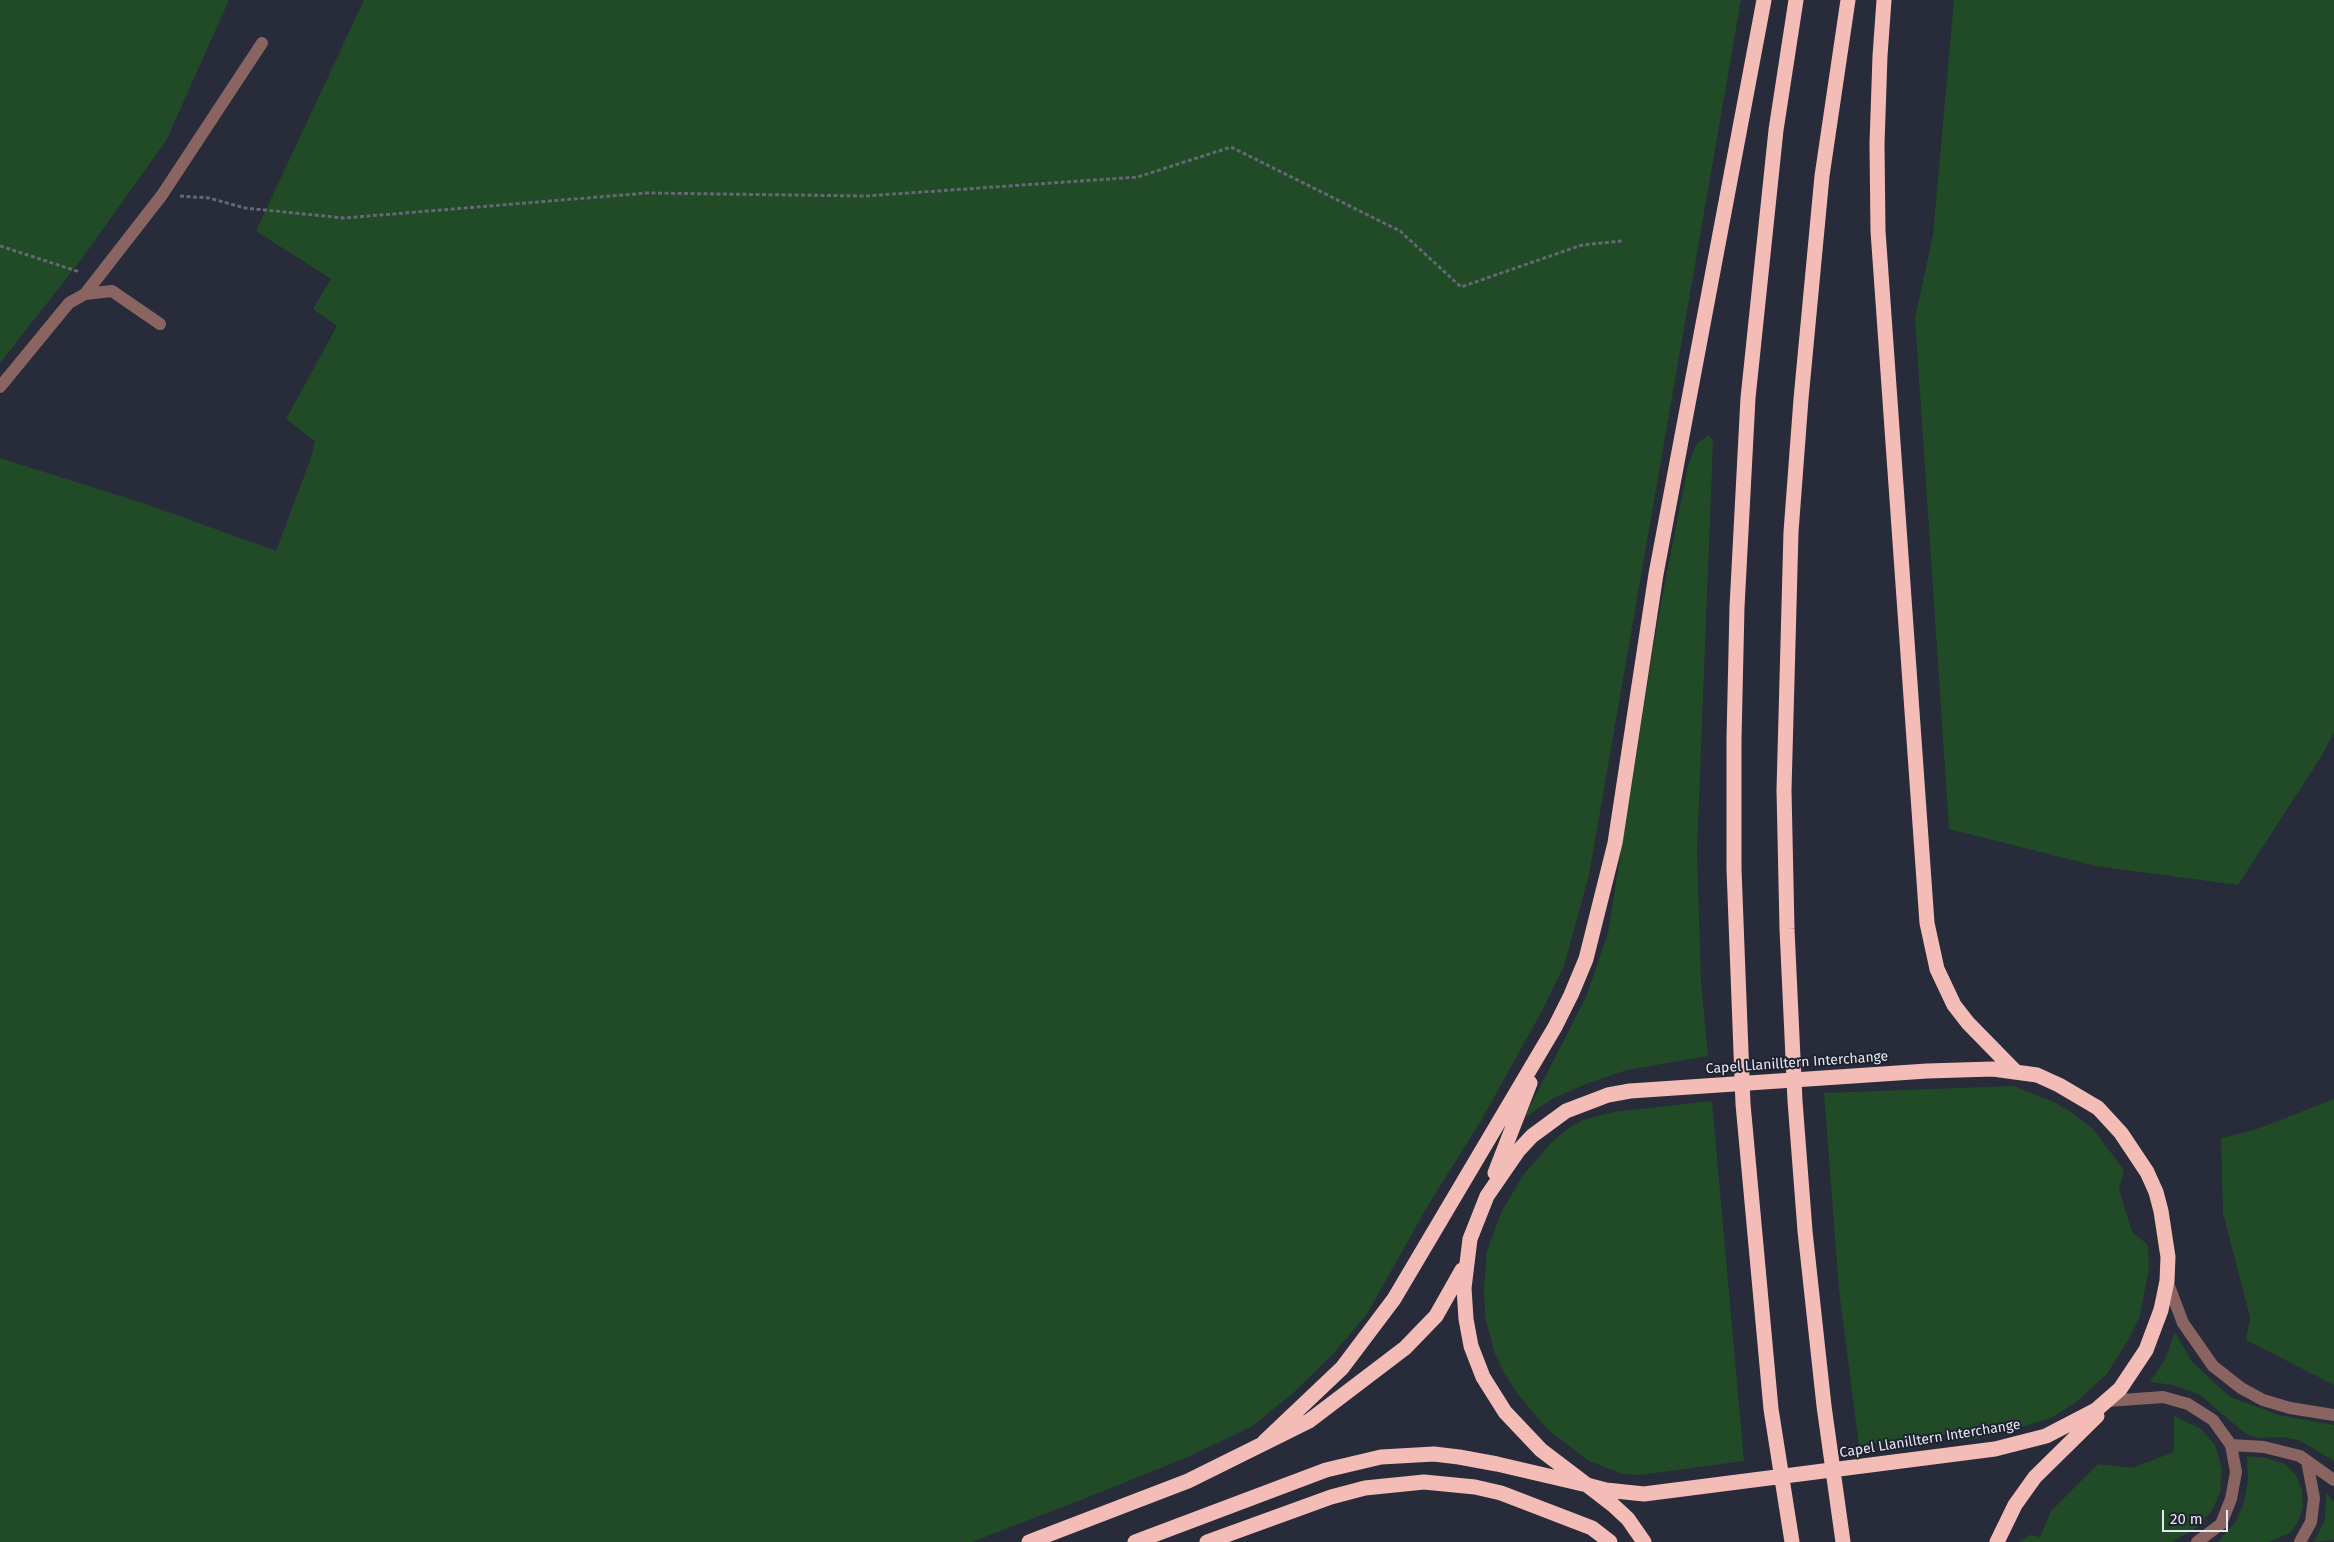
<!DOCTYPE html>
<html>
<head>
<meta charset="utf-8">
<style>
  body { margin:0 }
  #map { position:relative; width:2334px; height:1542px; overflow:hidden; background:#282b3a; font-family:"Fira Sans",sans-serif }
  canvas { display:block }
  .scale { position:absolute; left:2162px; top:1510px; width:66px; height:22px; box-sizing:border-box; border:2px solid #e5e7f1; border-top:0; padding-left:6px; font-size:15px; line-height:18px; white-space:nowrap; color:#e5e7f1; -webkit-text-stroke:4px #1f222f; paint-order:stroke }
</style>
</head>
<body>
<div id="map">
<canvas width="2334" height="1542"></canvas>
<div class="scale">20 m</div>
</div>
<script>
const ctx = document.querySelector('canvas').getContext('2d');
ctx.lineJoin = 'round';
function fillPath(path, color) {
  ctx.fillStyle = color;
  ctx.fill(path, 'evenodd');
}
function poly(rows) {
  const path = new Path2D();
  for (const r of rows) {
    path.moveTo(r[0], r[1]);
    for (let i = 2; i < r.length; i += 2) path.lineTo(r[i], r[i + 1]);
  }
  return path;
}
function stroke(path, color, width, dash) {
  ctx.strokeStyle = color;
  ctx.lineWidth = width;
  ctx.lineCap = dash ? 'butt' : 'round';
  ctx.setLineDash(dash || []);
  ctx.stroke(path);
}
function label(font, color, halo, rows, align = 'center') {
  ctx.font = font + ' "Fira Sans",sans-serif';
  ctx.lineWidth = 4;
  ctx.setLineDash([]);
  ctx.textBaseline = 'middle';
  ctx.strokeStyle = halo;
  ctx.fillStyle = color;
  for (const [text, x, y, turn = 0] of rows) {
    ctx.save();
    ctx.translate(x, y);
    ctx.rotate((+turn || 0) * Math.PI / 180);
    ctx.textAlign = isNaN(turn) ? turn : align;
    if (halo) ctx.strokeText(text, 0, 0);
    ctx.fillText(text, 0, 0);
    ctx.restore();
  }
}
const green = poly([
  [0,0,229,0,166,141,84,256,0,363],
  [364,0,1741,0,1589,875,1564,966,1542,1011,1482,1119,1427,1207,1367,1314,1333,1354,1292,1394,1251,1427,1190,1456,1104,1491,972,1542,0,1542,0,458,149,505,276,551,311,458,315,441,286,419,337,326,313,309,331,279,256,231],
  [1954,0,2334,0,2334,732,2321,757,2238,885,2096,866,1949,829,1915,318,1933,235],
  [1709,435,1713,442,1697,851,1701,981,1708,1056,1627,1070,1586,1084,1552,1099,1524,1118,1586,997,1608,933,1657,624,1688,465,1697,443],
  [2014,1086,2056,1103,2074,1114,2093,1129,2124,1170,2119,1189,2132,1232,2148,1245,2149,1267,2140,1316,2129,1339,2106,1375,2075,1403,2053,1417,2001,1434,1952,1442,1951,1434,1859,1446,1839,1290,1824,1093],
  [2334,1099,2334,1385,2246,1340,2250,1317,2223,1213,2221,1138,2254,1130],
  [1712,1101,1744,1461,1640,1475,1623,1474,1589,1461,1547,1429,1516,1392,1504,1373,1494,1351,1485,1316,1484,1287,1487,1251,1501,1213,1523,1175,1550,1144,1567,1129,1583,1120,1613,1112],
  [2175,1332,2192,1362,2230,1397,2279,1415,2334,1425,2334,1461,2299,1440,2282,1437,2259,1438,2246,1434,2200,1395,2173,1385,2150,1382,2166,1357],
  [2174,1416,2200,1428,2215,1445,2222,1469,2220,1493,2211,1512,2195,1529,2172,1542,2019,1542,2030,1535,2040,1537,2051,1511,2098,1464,2132,1468,2174,1452],
  [2247,1456,2267,1458,2285,1464,2296,1475,2302,1490,2303,1506,2298,1522,2290,1533,2268,1542,2218,1542,2236,1521,2244,1502,2248,1479],
  [2326,1493,2334,1502,2334,1540,2314,1542,2325,1520]
]);
const path = poly([
  [180,196,209,198,245,208,344,218,647,193,865,196,1138,177,1231,147,1400,231,1461,287,1582,245,1622,241],
  [0,246,80,272]
]);
const minor = poly([
  [85,294,162,195,262,43],
  [0,387,69,303,85,294,112,291,160,324],
  [2167,1281,2183,1323,2213,1366,2241,1388,2263,1400,2290,1408,2334,1415],
  [2108,1401,2163,1397,2188,1404,2213,1420,2231,1445,2236,1472,2231,1499,2221,1524,2197,1542],
  [2231,1445,2264,1447,2300,1456,2334,1480],
  [2300,1542,2311,1522,2314,1498,2307,1461]
]);
const highway = poly([
  [1884,0,1880,56,1877,144,1878,231,1927,923,1937,969,1954,1005,1968,1023,2015,1071],
  [1495,1173,1530,1083],
  [1264,1442,1342,1368,1394,1299,1555,1027,1571,995,1586,959,1615,843,1656,574,1764,0],
  [1029,1542,1188,1481,1309,1421,1405,1348,1436,1316,1462,1270],
  [1135,1542,1326,1470,1381,1457,1434,1454,1459,1457,1497,1464,1587,1485,1606,1490,1644,1494,1995,1449,2046,1436,2096,1410,2120,1389,2146,1350,2161,1310,2167,1281,2168,1257,2161,1211,2156,1192,2147,1172,2121,1133,2098,1108,2059,1085,2037,1075,1993,1069,1927,1071,1630,1091,1608,1095,1566,1111,1532,1136,1518,1151,1487,1196,1470,1239,1464,1288,1466,1319,1471,1346,1483,1377,1505,1412,1541,1450,1587,1485,1613,1505,1628,1519,1644,1542],
  [1207,1542,1331,1497,1365,1488,1424,1482,1475,1487,1501,1493,1592,1528,1610,1542],
  [1792,1542,1771,1409,1743,1104,1734,869,1734,739,1737,607,1748,398,1776,130,1796,0],
  [1843,1542,1824,1406,1805,1231,1795,1101,1787,929,1784,790,1791,532,1801,399,1822,176,1848,0],
  [1997,1542,2015,1505,2035,1477,2097,1416]
]);
const streetNames = [
  ["Capel Llanilltern Interchange",1797,1063,-4],
  ["Capel Llanilltern Interchange",1930,1439,-9]
];
fillPath(green, '#214a27');
stroke(path, '#646774', 3, [4, 2.5]);
stroke(minor, '#8a6461', 12);
stroke(highway, '#f4bcb7', 15);
label('14px', '#e5e7f1', '#1f222f', streetNames);
</script>
</body>
</html>
